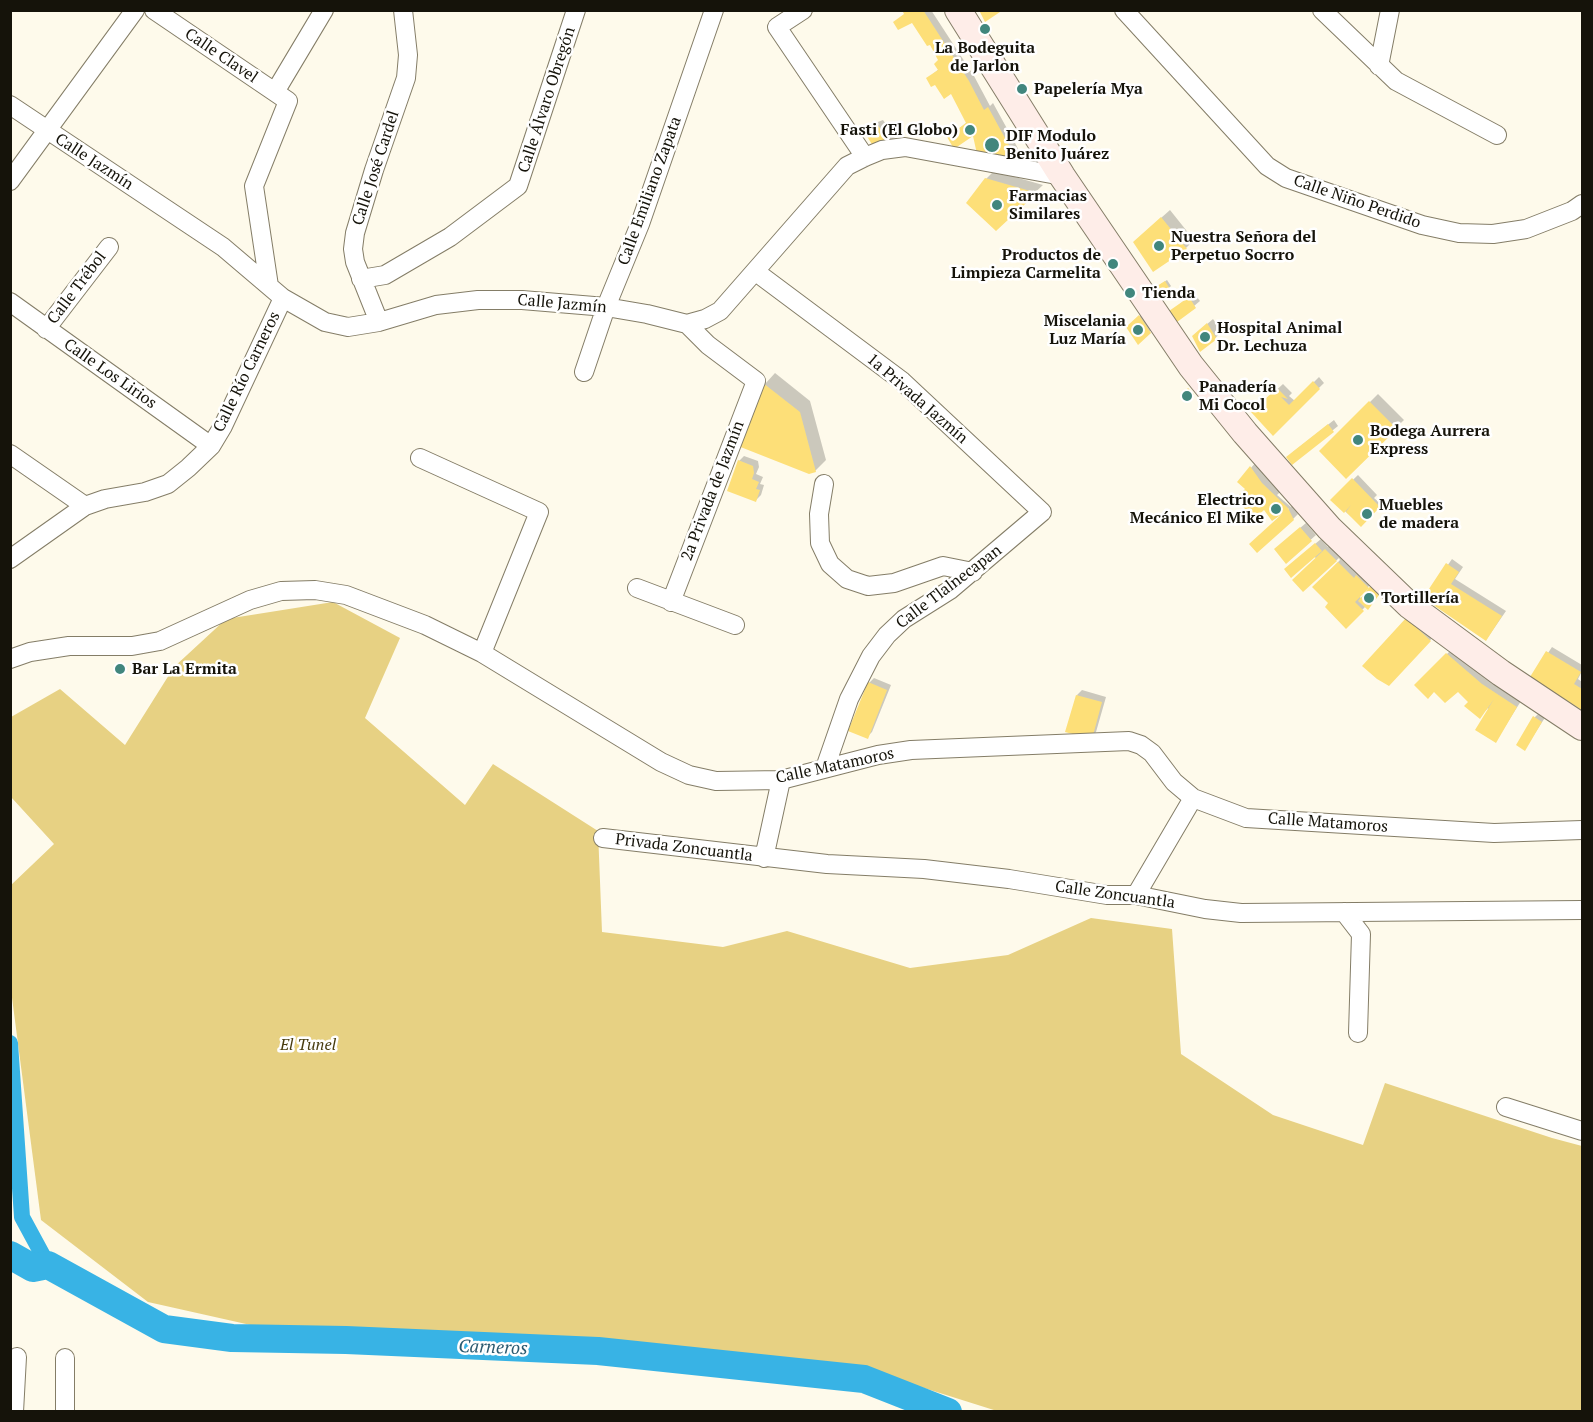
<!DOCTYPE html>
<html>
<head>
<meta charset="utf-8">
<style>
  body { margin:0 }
  #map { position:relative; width:1593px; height:1422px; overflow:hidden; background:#fefaeb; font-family:"PT Serif",serif }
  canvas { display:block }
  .frame { position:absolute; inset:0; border:12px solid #15130a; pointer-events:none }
</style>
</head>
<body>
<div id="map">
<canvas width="1593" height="1422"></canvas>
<div class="frame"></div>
</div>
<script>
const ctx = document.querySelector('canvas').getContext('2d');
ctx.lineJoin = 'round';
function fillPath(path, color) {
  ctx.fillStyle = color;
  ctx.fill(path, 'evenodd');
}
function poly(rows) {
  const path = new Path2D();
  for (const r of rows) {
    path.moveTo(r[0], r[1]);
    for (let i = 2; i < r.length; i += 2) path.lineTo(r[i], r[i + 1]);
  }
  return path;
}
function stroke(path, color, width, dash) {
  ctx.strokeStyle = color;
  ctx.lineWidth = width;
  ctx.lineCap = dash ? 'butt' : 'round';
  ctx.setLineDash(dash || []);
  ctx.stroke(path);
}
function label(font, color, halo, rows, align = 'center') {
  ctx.font = font + ' "PT Serif",serif';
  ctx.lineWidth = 5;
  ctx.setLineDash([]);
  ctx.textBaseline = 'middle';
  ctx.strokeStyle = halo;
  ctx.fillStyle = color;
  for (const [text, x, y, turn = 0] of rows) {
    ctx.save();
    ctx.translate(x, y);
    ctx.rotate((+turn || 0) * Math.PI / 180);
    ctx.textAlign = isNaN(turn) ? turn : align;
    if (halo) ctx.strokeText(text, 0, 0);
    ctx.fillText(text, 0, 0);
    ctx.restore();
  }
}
const green = poly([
  [333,602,400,638,365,718,465,805,493,764,598,831,602,932,723,947,787,931,910,968,1008,955,1091,918,1172,929,1181,1054,1273,1115,1363,1145,1385,1083,1552,1138,1582,1146,1582,1411,997,1411,870,1371,313,1339,148,1302,41,1220,11,990,10,886,54,844,11,797,11,717,60,689,125,745,174,667,226,619]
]);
const shadow = poly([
  [904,10,931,10,974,76,990,106,993,103,1021,154,1017,158,978,153,974,134,949,137,967,122,951,92,928,78,939,69,940,60,931,42],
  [883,120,895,137,890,142,865,130,870,125],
  [994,171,1043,185,996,229,986,179],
  [1170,210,1194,240,1186,248,1143,234],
  [1167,280,1171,286,1169,288,1161,284],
  [1194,293,1200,301,1177,320,1171,311],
  [1145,311,1155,326,1138,343,1128,328],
  [1213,319,1222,332,1201,350,1199,331],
  [775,373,810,401,826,460,815,471,740,445,765,384],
  [1319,377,1324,383,1273,433,1253,412,1283,384,1292,393,1289,396,1295,401],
  [1378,394,1404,420,1346,477,1321,451],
  [1334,420,1338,426,1292,463,1293,452],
  [744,456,758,461,759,467,756,474,763,477,760,484,764,485,761,495,756,500,739,461],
  [1256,462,1280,492,1277,495,1291,507,1293,505,1298,514,1293,519,1256,539,1289,509,1247,489,1239,482],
  [1358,475,1377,495,1374,498,1381,504,1361,525,1332,500],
  [1306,523,1316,535,1286,562,1281,544],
  [1321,539,1328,547,1331,545,1373,582,1359,596,1362,599,1373,585,1380,592,1370,606,1366,606,1346,626,1329,603,1314,587,1340,560,1339,558,1303,590,1316,559,1315,557,1291,564],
  [1452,559,1463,567,1455,579,1506,611,1486,640,1425,598],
  [1413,614,1435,635,1389,684,1377,677],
  [1552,647,1582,665,1582,671,1578,679,1582,682,1582,708,1532,677],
  [1452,649,1487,679,1521,701,1496,741,1488,708,1479,717,1470,702,1458,690,1434,690,1416,685],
  [874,678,891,685,872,732,867,737,869,683],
  [1082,690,1106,697,1096,732,1091,737,1077,695],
  [1540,712,1546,716,1525,749,1535,717]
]);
const canal = poly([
  [10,1043,22,1217,48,1265]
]);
const river = poly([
  [10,1255,33,1268,48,1265,164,1329,232,1338,346,1340,598,1351,864,1379,948,1412]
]);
const building = poly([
  [902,10,923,10,969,81,984,110,988,107,1017,160,977,154,973,136,954,149,947,137,966,123,951,94,944,99,935,85,931,87,926,78,938,70,934,64,938,60,930,45,927,46,912,23,898,30,893,22,904,14],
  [979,10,1003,10,985,22],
  [877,124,890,143,873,146,863,130],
  [985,178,1037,193,996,231,966,203],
  [1161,217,1187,249,1153,272,1133,242],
  [1165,281,1170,289,1163,294,1157,286],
  [1189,297,1196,308,1177,322,1169,311],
  [1139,315,1151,333,1138,345,1126,327],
  [1207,323,1217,339,1200,352,1192,336],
  [1313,381,1320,389,1273,436,1251,412,1277,388,1288,399,1281,397,1289,405],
  [763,383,800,412,816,472,809,474,738,446],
  [1188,388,1194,394,1187,402,1181,397],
  [1369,401,1397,429,1346,479,1319,451],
  [1328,424,1334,432,1292,465,1286,457],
  [738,460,753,466,754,473,752,479,759,482,756,489,760,490,756,502,727,491],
  [1250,466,1262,483,1288,508,1294,520,1257,553,1249,544,1282,514,1272,521,1264,510,1253,520,1246,512,1242,504,1244,502,1239,495,1245,489,1237,482],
  [1352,478,1380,507,1361,527,1346,512,1351,505,1344,513,1330,500],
  [1300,527,1312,541,1286,564,1274,549],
  [1315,543,1322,551,1291,578,1284,569],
  [1325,549,1337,561,1303,592,1292,580],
  [1338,562,1354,578,1356,575,1369,588,1370,586,1379,595,1368,610,1358,601,1369,588,1355,602,1364,611,1346,629,1325,607,1328,603,1312,587],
  [1446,563,1459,572,1451,584,1502,616,1486,641,1423,598],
  [1406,618,1431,641,1389,686,1377,679,1362,666],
  [1546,651,1581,672,1574,684,1582,689,1582,710,1530,677],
  [1446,653,1482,684,1517,707,1496,743,1475,730,1494,699,1480,719,1464,706,1468,702,1458,692,1445,703,1434,692,1428,699,1414,685],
  [868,682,887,690,868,739,848,731],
  [1076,695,1102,702,1092,739,1065,732],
  [1533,716,1542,722,1525,751,1516,745]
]);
const minor = poly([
  [154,10,288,101,254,186,269,286],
  [803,10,777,27,865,157],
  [1124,10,1267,166,1286,178,1422,225,1459,233,1493,234,1526,229,1572,211,1582,204],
  [1322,10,1396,81,1497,135],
  [1379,66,1390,10],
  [275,92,324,10],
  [10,105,223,247,283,298,325,322,348,327,379,322,436,305,478,300,522,300,606,307,647,314,687,324,705,319,720,311,847,166,865,157,882,150,905,147,1062,176],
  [10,181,135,10],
  [756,272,902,381,1042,512,950,590,904,619,887,635,871,656,849,699,825,768],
  [361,279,385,275,450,237,518,186,576,10],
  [10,302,211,446],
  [379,322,355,262,353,249,355,233,374,170,406,78,408,55,403,10],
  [46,329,109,247],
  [584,372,606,307,640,224,714,10],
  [10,454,85,506],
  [420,458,539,512,482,653],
  [824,484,819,514,820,543,830,564,847,579,868,586,894,583,943,566,973,572],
  [10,559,85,506,105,499,145,492,168,484,188,468,211,446,223,426,283,298],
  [637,588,735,625],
  [671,602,756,381,708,345,687,324],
  [10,659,30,652,69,646,132,646,160,641,250,600,281,591,315,590,346,595,425,625,482,653,661,762,689,775,716,781,781,780,878,755,911,750,1129,741,1141,745,1152,753,1174,782,1193,798,1246,818,1494,833,1582,830],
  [603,838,827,864,924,869,1009,879,1107,895,1136,895,1205,909,1241,913,1582,910],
  [764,858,781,780],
  [1136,895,1193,798],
  [1344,912,1361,934,1358,1033],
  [1506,1107,1582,1131],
  [14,1412,17,1357],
  [65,1412,65,1358]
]);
const secondary = poly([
  [958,10,1062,176,1191,366,1245,433,1329,528,1409,605,1501,673,1582,727]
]);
const markers = [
  [985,29,6,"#41867d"],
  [1022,89,6,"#41867d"],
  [970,130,6,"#41867d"],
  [992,145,8,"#41867d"],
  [997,205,6,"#41867d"],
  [1159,246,6,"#41867d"],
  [1113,264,6,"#41867d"],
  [1130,293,6,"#41867d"],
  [1138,330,6,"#41867d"],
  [1205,337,6,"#41867d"],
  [1187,396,6,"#41867d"],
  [1358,440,6,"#41867d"],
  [1276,509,6,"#41867d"],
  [1367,514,6,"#41867d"],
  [1369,598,6,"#41867d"],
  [120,669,6,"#41867d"]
];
const poiNames = [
  ["La Bodeguita",985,48,"center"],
  ["de Jarlon",985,66,"center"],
  ["Papelería Mya",1034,89],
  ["Fasti (El Globo)",958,130,"right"],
  ["DIF Modulo",1006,136],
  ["Benito Juárez",1006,154],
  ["Farmacias",1009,196],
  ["Similares",1009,214],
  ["Nuestra Señora del",1171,237],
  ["Perpetuo Socrro",1171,255],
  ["Productos de",1101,255,"right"],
  ["Limpieza Carmelita",1101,273,"right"],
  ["Tienda",1142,293],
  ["Miscelania",1126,321,"right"],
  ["Luz María",1126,339,"right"],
  ["Hospital Animal",1217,328],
  ["Dr. Lechuza",1217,346],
  ["Panadería",1199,387],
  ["Mi Cocol",1199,405],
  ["Bodega Aurrera",1370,431],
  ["Express",1370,449],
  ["Electrico",1264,500,"right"],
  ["Mecánico El Mike",1264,518,"right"],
  ["Muebles",1379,505],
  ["de madera",1379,523],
  ["Tortillería",1381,598],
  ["Bar La Ermita",132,669]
];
const streetNames = [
  ["Calle Clavel",221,56,34],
  ["Calle Álvaro Obregón",547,100,-72],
  ["Calle Jazmín",94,162,33],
  ["Calle José Cardel",376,168,-72],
  ["Calle Emiliano Zapata",650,191,-70],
  ["Calle Niño Perdido",1357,202,19],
  ["Calle Trébol",77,288,-53],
  ["Calle Jazmín",562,304,5],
  ["Calle Río Carneros",247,372,-64],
  ["Calle Los Lirios",110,374,35],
  ["1a Privada Jazmín",917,399,41],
  ["2a Privada de Jazmín",713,491,-69],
  ["Calle Tlalnecapan",949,587,-37],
  ["Calle Matamoros",835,766,-12],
  ["Calle Matamoros",1328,823,4],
  ["Privada Zoncuantla",684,848,7],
  ["Calle Zoncuantla",1115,895,8]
];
const parkNames = [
  ["El Tunel",308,1045]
];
const waterNames = [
  ["Carneros",493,1348,2]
];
fillPath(green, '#e7d183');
fillPath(shadow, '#0003');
stroke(canal, '#38b3e5', 16);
stroke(river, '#38b3e5', 28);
fillPath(building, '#fddf78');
stroke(minor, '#847d67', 20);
stroke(secondary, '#847d67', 28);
stroke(minor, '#fff', 18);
stroke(secondary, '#feede8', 26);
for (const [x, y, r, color] of markers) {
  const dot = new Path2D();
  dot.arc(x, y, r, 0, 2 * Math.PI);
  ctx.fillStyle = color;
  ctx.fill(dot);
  stroke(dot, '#fff', 2);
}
label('bold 16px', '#15130a', '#fff', poiNames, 'left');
label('16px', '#15130a', '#fff', streetNames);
label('italic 16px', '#483c0f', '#fff', parkNames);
label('italic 18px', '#2b5a70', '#fff', waterNames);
</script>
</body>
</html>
